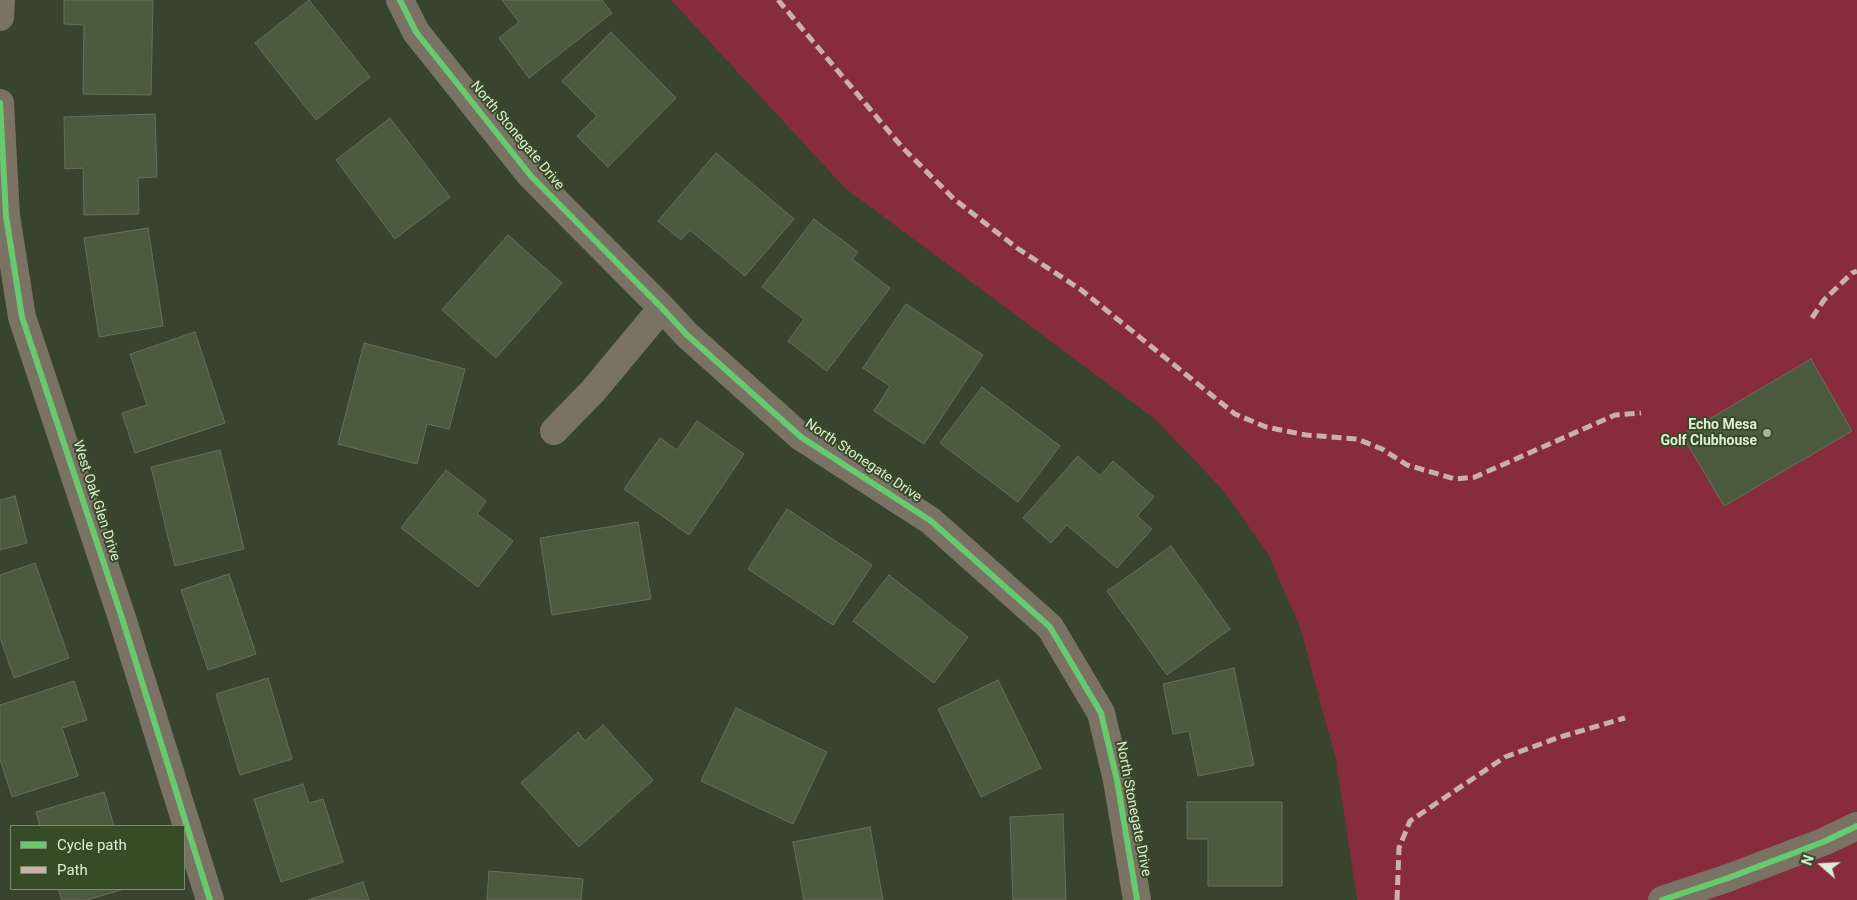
<!DOCTYPE html>
<html>
<head>
<meta charset="utf-8">
<style>
  body { margin:0 }
  #map { position:relative; width:1857px; height:900px; overflow:hidden; background:#38442e; font-family:Roboto,sans-serif }
  canvas { display:block }
  .legend { position:absolute; left:10px; top:825px; width:175px; height:65px; box-sizing:border-box; background:#374c26; border:1px solid #7a8c6c; margin:0; padding:6px 9px; list-style:none; font-size:15px; color:#dfecd6 }
  .legend li { display:flex; align-items:center; gap:10px; height:25px }
  .legend b { width:25px; border:1px solid #7a8c6c }
  .north { position:absolute; left:1797px; top:840px; width:50px; height:50px; -webkit-text-stroke:4px #374c26; paint-order:stroke; rotate:289deg; font-size:14px; font-weight:700; line-height:20px; text-align:center; color:#dfecd6 }
  .north::after { content:''; display:block; margin:auto; width:18px; height:22px; background:#dfecd6; clip-path:polygon(50% 0,100% 100%,50% 72%,0 100%) }
</style>
</head>
<body>
<div id="map">
<canvas width="1857" height="900"></canvas>
<ul class="legend">
<li><b style="height:6px;background:#67ca6e"></b>Cycle path</li>
<li><b style="height:6px;background:#cab0a6"></b>Path</li>
</ul>
<div class="north">N</div>
</div>
<script>
const ctx = document.querySelector('canvas').getContext('2d');
ctx.lineJoin = 'round';
function fillPath(path, color) {
  ctx.fillStyle = color;
  ctx.fill(path, 'evenodd');
}
function poly(rows) {
  const path = new Path2D();
  for (const r of rows) {
    path.moveTo(r[0], r[1]);
    for (let i = 2; i < r.length; i += 2) path.lineTo(r[i], r[i + 1]);
  }
  return path;
}
function stroke(path, color, width, dash) {
  ctx.strokeStyle = color;
  ctx.lineWidth = width;
  ctx.lineCap = dash ? 'butt' : 'round';
  ctx.setLineDash(dash || []);
  ctx.stroke(path);
}
function label(font, color, halo, rows, align = 'center') {
  ctx.font = font + ' Roboto,sans-serif';
  ctx.lineWidth = 4;
  ctx.setLineDash([]);
  ctx.textBaseline = 'middle';
  ctx.strokeStyle = halo;
  ctx.fillStyle = color;
  for (const [text, x, y, turn = 0] of rows) {
    ctx.save();
    ctx.translate(x, y);
    ctx.rotate((+turn || 0) * Math.PI / 180);
    ctx.textAlign = isNaN(turn) ? turn : align;
    if (halo) ctx.strokeText(text, 0, 0);
    ctx.fillText(text, 0, 0);
    ctx.restore();
  }
}
const green = poly([
  [671,0,1857,0,1857,900,1357,900,1336,760,1300,627,1268,554,1223,490,1155,419,845,188]
]);
const building = poly([
  [64,0,153,0,151,95,83,94,84,25,64,24,64,0],
  [309,0,370,77,316,120,255,43,309,0],
  [502,0,602,0,612,13,529,78,499,38,519,22,502,0],
  [611,32,676,98,608,167,577,136,597,116,562,81,611,32],
  [155,114,157,177,138,178,139,214,84,215,83,168,65,169,64,117,155,114],
  [390,118,450,197,395,239,336,160,390,118],
  [716,153,794,219,745,276,690,230,681,240,658,221,716,153],
  [814,219,858,252,852,259,890,288,827,371,788,341,804,319,762,287,814,219],
  [148,228,163,326,99,337,84,238,148,228],
  [508,235,562,283,496,358,442,310,508,235],
  [906,304,983,355,924,444,874,411,890,386,863,368,906,304],
  [195,332,225,423,135,453,122,413,147,405,130,354,195,332],
  [364,343,465,369,449,429,427,424,417,464,338,444,364,343],
  [1811,359,1852,431,1724,506,1682,435,1811,359],
  [982,387,1060,446,1018,502,940,443,982,387],
  [697,421,744,454,689,535,624,489,660,438,677,450,697,421],
  [220,450,244,549,175,566,151,467,220,450],
  [1078,456,1100,476,1113,461,1154,497,1137,516,1152,529,1117,568,1067,525,1051,543,1023,518,1078,456],
  [446,470,486,501,477,514,513,541,478,587,401,528,446,470],
  [15,496,27,543,0,550,0,500,15,496],
  [787,509,872,565,833,625,748,569,787,509],
  [638,522,651,599,552,615,540,538,638,522],
  [1171,546,1230,629,1167,675,1107,591,1171,546],
  [35,563,69,658,14,678,0,637,0,575,35,563],
  [229,574,256,654,208,670,181,590,229,574],
  [889,575,968,637,934,683,853,621,889,575],
  [1234,668,1254,765,1198,776,1189,731,1173,734,1163,684,1234,668],
  [268,678,292,759,240,775,216,694,268,678],
  [998,680,1041,768,981,797,938,709,998,680],
  [74,681,87,720,62,728,78,776,12,797,0,759,0,705,74,681],
  [736,708,827,752,793,824,701,781,736,708],
  [603,725,653,780,579,847,521,783,578,732,585,741,603,725],
  [303,784,309,803,323,799,343,862,281,882,254,799,303,784],
  [104,792,114,826,40,826,36,812,104,792],
  [1187,802,1282,802,1282,886,1208,886,1208,839,1187,839,1187,802],
  [1063,814,1066,900,1013,900,1010,817,1063,814],
  [870,827,883,900,804,900,793,842,870,827],
  [489,871,583,879,581,900,487,900,489,871],
  [363,882,369,900,308,900,363,882],
  [58,889,124,889,87,900,62,900,58,889]
]);
const minor = poly([
  [400,0,416,32,531,176,662,308,687,335,801,437,931,521,1050,627,1101,713,1117,780,1137,900],
  [0,17,1,0],
  [0,103,6,216,22,317,122,618,210,900],
  [554,431,593,391,662,308]
]);
const tertiary = poly([
  [1662,900,1728,878,1823,842,1857,826]
]);
const quiet = poly([
  [778,0,902,147,954,199,1017,248,1080,289,1235,414,1266,427,1306,435,1357,439,1382,449,1407,465,1455,479,1475,477,1615,415,1641,413],
  [1812,318,1824,300,1852,273,1857,271],
  [1397,900,1399,848,1410,821,1505,757,1560,737,1625,718]
]);
const cycleway = poly([
  [400,0,416,32,531,176,662,308,687,335,801,437,931,521,1050,627,1101,713,1117,780,1137,900],
  [0,103,6,216,22,317,122,618,210,900],
  [1662,900,1728,878,1823,842,1857,826]
]);
const markers = [
  [1767,433,5,"#a5b19b"]
];
const streetNames = [
  ["North Stonegate Drive",517,136,50],
  ["North Stonegate Drive",863,461,34],
  ["West Oak Glen Drive",96,501,72],
  ["North Stonegate Drive",1133,809,79]
];
const poiNames = [
  ["Echo Mesa",1757,425],
  ["Golf Clubhouse",1757,441]
];
fillPath(green, '#872c3d');
fillPath(building, '#4c5b3d');
stroke(building, '#666f5e', 1);
stroke(minor, '#7a7364', 28);
stroke(tertiary, '#7a7364', 28);
stroke(quiet, '#cab0a6', 5, [10, 5]);
stroke(cycleway, '#67ca6e', 6);
for (const [x, y, r, color] of markers) {
  const dot = new Path2D();
  dot.arc(x, y, r, 0, 2 * Math.PI);
  ctx.fillStyle = color;
  ctx.fill(dot);
  stroke(dot, '#374c26', 2);
}
label('14px', '#dfecd6', '#374c26', streetNames);
label('bold 14px', '#dfecd6', '#374c26', poiNames, 'right');
</script>
</body>
</html>
